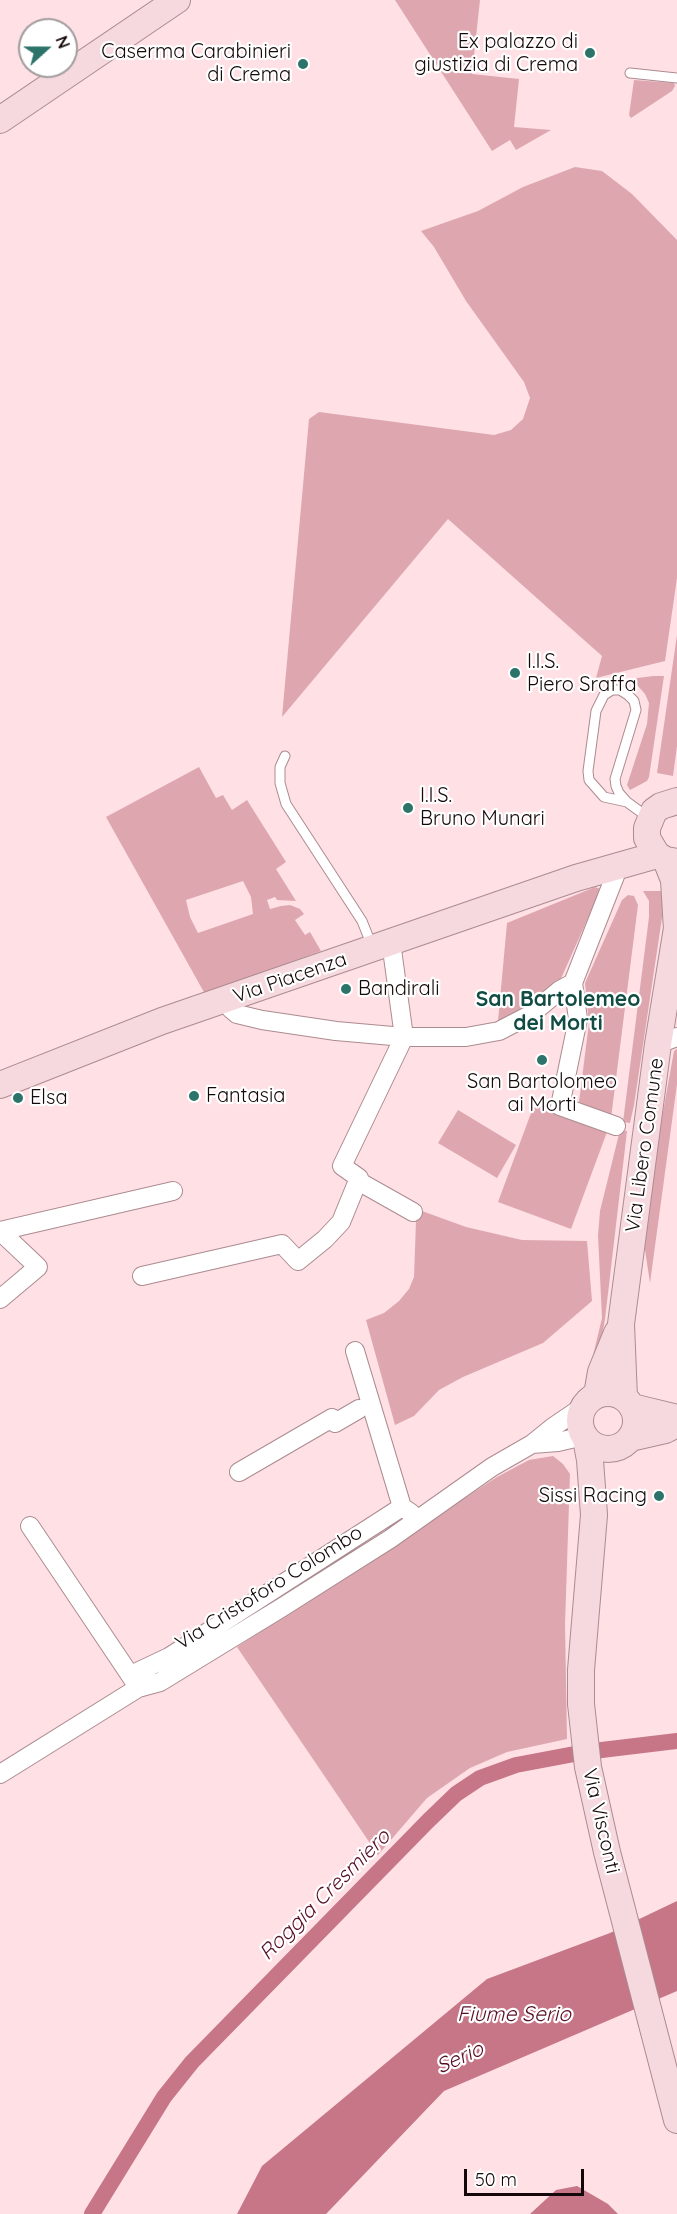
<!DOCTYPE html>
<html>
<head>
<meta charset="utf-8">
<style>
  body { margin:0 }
  #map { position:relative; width:677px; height:2214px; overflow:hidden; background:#fee0e5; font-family:Quicksand,sans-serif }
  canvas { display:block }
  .north { position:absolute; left:18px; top:18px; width:60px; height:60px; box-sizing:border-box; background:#fff; border:2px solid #a19c9d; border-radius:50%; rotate:69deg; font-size:16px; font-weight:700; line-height:24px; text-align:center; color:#14080a }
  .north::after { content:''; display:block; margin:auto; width:21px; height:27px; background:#2c7369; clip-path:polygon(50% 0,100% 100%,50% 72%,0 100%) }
  .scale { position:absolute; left:464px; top:2169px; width:120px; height:27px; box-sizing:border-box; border:3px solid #14080a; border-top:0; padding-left:8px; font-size:18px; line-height:21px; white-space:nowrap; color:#14080a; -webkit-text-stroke:4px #fff; paint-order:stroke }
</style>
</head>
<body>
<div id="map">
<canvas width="677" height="2214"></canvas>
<div class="north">N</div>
<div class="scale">50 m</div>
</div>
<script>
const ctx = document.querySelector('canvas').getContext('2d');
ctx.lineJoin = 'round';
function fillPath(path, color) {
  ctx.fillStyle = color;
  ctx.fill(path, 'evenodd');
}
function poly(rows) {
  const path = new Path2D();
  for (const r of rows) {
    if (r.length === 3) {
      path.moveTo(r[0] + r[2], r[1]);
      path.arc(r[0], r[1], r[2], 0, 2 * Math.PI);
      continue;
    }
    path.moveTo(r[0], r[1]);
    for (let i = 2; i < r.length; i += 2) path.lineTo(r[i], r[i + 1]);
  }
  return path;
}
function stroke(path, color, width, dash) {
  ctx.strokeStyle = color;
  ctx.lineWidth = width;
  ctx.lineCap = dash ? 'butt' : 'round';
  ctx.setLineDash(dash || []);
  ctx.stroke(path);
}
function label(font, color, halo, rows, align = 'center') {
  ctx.font = font + ' Quicksand,sans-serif';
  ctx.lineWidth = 4.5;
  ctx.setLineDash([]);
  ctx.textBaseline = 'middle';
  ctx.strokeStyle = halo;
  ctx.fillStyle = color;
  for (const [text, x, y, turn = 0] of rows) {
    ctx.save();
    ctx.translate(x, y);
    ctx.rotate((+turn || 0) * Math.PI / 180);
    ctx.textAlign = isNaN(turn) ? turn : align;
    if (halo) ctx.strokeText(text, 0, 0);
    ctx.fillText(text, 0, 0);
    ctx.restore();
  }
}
const green = poly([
  [395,0,480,0,472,74,519,79,514,127,551,130,516,150,510,140,492,151],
  [634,80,674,83,675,86,672,91,631,118,629,115],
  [575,167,602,171,632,194,677,240,677,578,665,661,596,678,602,656,448,519,282,717,309,419,319,412,494,435,511,430,523,419,530,398,524,382,466,301,434,247,421,231,478,211,523,187],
  [677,635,677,746,673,776,657,773],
  [653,676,664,676,649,777,647,781,630,790,627,785,647,724,649,703,645,694,637,685,622,680],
  [199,767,216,798,223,795,232,810,247,800,286,862,276,869,296,901,277,900,275,897,267,900,270,909,281,906,290,905,300,909,304,914,295,920,305,935,310,932,321,951,205,994,106,817],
  [243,881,251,897,253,914,198,933,190,917,186,900],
  [595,887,601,889,559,983,518,1012,498,1021,507,923],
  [643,891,666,891,634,1105,630,1123,623,1122,649,917,649,901],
  [628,895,634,896,638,905,611,1118,579,1102,589,1023,585,983,622,900],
  [677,1049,677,1084,650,1283,644,1243,652,1173,674,1051],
  [534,1105,607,1132,571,1229,498,1202],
  [458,1110,516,1145,497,1178,438,1143],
  [620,1130,627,1131,605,1319,597,1367,591,1364,602,1318,598,1235,600,1211],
  [422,1211,466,1227,522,1240,587,1241,592,1301,543,1343,463,1377,439,1390,414,1416,395,1425,366,1320,384,1313,399,1301,409,1289,414,1277,416,1221],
  [553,1456,563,1464,570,1474,565,1624,567,1739,507,1752,470,1768,427,1798,378,1855,237,1647,497,1477,529,1460]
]);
const water = poly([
  [677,1901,677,1991,444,2091,326,2214,237,2214,262,2166,487,1979,610,1933],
  [577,2186,608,2204,618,2214,530,2214,556,2190]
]);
const canal = poly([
  [92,2214,164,2097,192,2062,428,1821,456,1794,480,1778,516,1765,585,1752,677,1741]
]);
const lane = poly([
  [630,73,677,78],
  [285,756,280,767,280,783,286,804,362,921,372,946],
  [627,802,604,797,589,780,588,771,596,711,604,695,612,690,620,690,628,695,634,701,636,710,615,779,616,786,619,793,627,802,649,818]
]);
const street = poly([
  [613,868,615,876,573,983,578,1019,560,1106,616,1126],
  [227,1000,231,1009,237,1014,262,1020,336,1031,404,1037,466,1037,499,1031,530,1015,560,990,573,983],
  [658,1044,677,1037],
  [358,1181,413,1212],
  [0,1231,173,1191],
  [0,1231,38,1267,0,1299],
  [142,1276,282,1244,298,1261,325,1239,341,1222,359,1178,342,1166,404,1037,391,942],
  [355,1351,402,1507,411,1513],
  [532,1444,558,1442,584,1436],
  [239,1472,332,1418,335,1423,359,1409],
  [30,1526,136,1684],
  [131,1675,169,1657,402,1507],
  [0,1774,138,1688,160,1682,281,1608,390,1539,492,1467,532,1444,553,1427,584,1406]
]);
const secondary = poly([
  [0,120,177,0],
  [677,801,661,806,654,811,647,828,647,838,657,855,666,860,677,862],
  [666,860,674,880,677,930],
  [0,1085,162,1021,576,878,657,855],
  [608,1421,28],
  [597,1395,601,1372,617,1333],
  [624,1398,621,1324,658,1044,677,928],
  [632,1407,677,1418],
  [630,1438,665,1430,677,1424],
  [586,1439,590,1460,594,1515,581,1670,581,1704,588,1767,607,1852,677,2120]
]);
const markers = [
  [590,53,6,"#2c7369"],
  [303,64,6,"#2c7369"],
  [515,673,6,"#2c7369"],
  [408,808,6,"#2c7369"],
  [346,989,6,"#2c7369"],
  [542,1060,6,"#2c7369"],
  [194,1096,6,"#2c7369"],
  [18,1098,6,"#2c7369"],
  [659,1496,6,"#2c7369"]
];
const poiNames = [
  ["Ex palazzo di",578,42,"right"],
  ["giustizia di Crema",578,65,"right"],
  ["Caserma Carabinieri",291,52,"right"],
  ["di Crema",291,75,"right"],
  ["I.I.S.",527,662],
  ["Piero Sraffa",527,685],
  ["I.I.S.",420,796],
  ["Bruno Munari",420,819],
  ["Bandirali",358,989],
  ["San Bartolomeo",542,1082,"center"],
  ["ai Morti",542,1105,"center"],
  ["Fantasia",206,1096],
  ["Elsa",30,1098],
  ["Sissi Racing",647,1496,"right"]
];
const streetNames = [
  ["Via Piacenza",290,978,-19],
  ["Via Libero Comune",645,1145,-82],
  ["Via Cristoforo Colombo",269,1588,-32],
  ["Via Visconti",601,1821,77]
];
const neighbourhoodNames = [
  ["San Bartolemeo",558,1000],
  ["dei Morti",558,1024]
];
const waterNames = [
  ["Roggia Cresmiero",325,1895,-45],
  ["Fiume Serio",514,2015],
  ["Serio",460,2058,-24]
];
fillPath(green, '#dea7b0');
fillPath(water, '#c67686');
stroke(canal, '#c67686', 16);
stroke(lane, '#ac8b90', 11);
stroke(street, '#ac8b90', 20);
stroke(secondary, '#ac8b90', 28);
stroke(lane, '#fff', 9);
stroke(street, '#fff', 18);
stroke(secondary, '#f5d9df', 26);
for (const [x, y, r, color] of markers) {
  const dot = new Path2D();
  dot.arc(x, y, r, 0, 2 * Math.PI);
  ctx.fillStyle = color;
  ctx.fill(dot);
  stroke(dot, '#fff', 2);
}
label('20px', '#14080a', '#fff', poiNames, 'left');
label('20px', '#14080a', '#fff', streetNames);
label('bold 21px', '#114c44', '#fff', neighbourhoodNames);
label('italic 21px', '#570d25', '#fff', waterNames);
</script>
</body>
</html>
